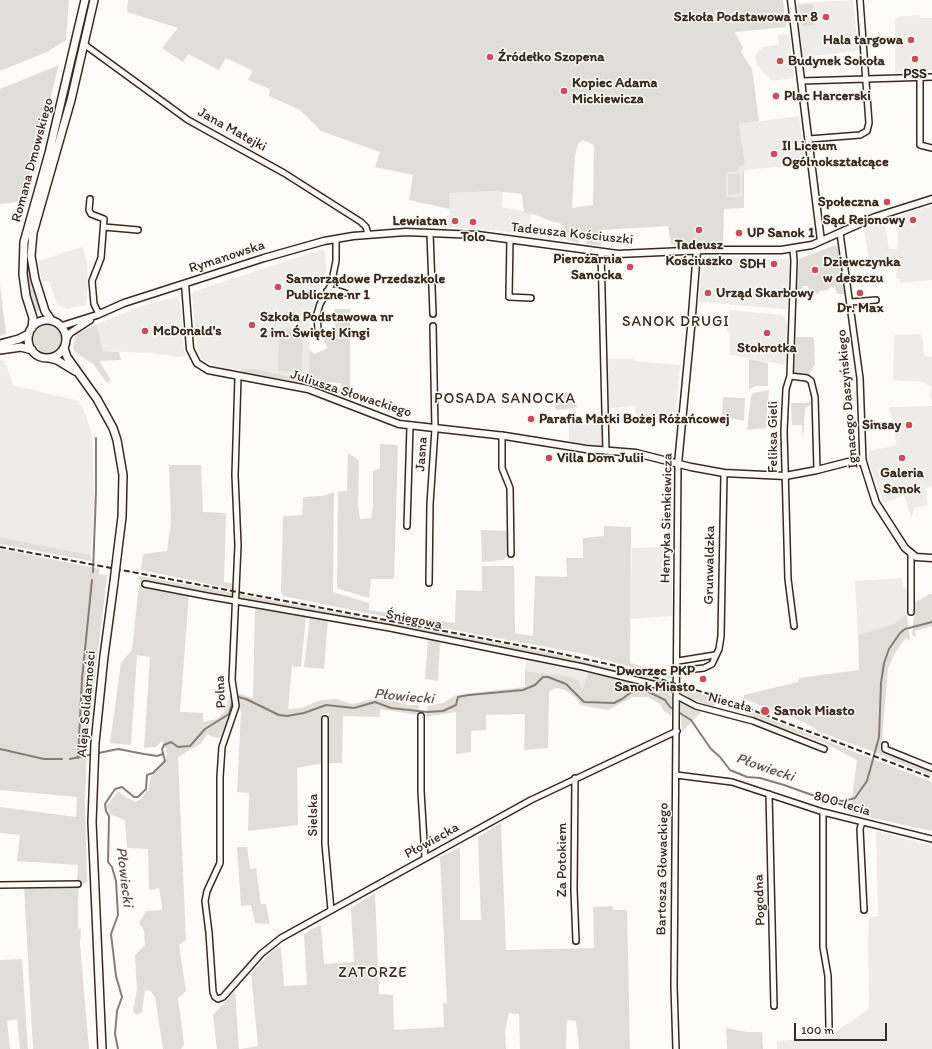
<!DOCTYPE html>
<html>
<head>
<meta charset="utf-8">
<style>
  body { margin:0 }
  #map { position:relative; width:932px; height:1049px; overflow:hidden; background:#fdfcf7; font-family:Itim,sans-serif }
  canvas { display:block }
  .scale { position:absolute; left:794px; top:1023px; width:93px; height:18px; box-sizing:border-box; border:2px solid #3b2a1e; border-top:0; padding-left:5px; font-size:12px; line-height:14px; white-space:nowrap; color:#3b2a1e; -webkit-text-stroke:3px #fdfcf7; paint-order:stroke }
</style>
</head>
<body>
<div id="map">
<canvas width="932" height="1049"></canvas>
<div class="scale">100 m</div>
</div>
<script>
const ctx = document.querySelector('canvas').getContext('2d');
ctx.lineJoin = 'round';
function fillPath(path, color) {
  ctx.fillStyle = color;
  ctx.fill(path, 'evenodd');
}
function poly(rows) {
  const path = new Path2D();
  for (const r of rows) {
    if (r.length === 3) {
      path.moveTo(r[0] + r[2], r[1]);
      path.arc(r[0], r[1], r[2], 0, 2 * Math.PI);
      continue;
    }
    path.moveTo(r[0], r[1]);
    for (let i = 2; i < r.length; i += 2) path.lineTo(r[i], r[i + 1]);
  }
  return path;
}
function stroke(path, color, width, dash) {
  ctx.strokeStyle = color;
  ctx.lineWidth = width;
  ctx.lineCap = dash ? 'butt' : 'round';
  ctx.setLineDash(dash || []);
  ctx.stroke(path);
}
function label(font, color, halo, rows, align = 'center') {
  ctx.font = font + ' Itim,sans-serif';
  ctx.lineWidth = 3;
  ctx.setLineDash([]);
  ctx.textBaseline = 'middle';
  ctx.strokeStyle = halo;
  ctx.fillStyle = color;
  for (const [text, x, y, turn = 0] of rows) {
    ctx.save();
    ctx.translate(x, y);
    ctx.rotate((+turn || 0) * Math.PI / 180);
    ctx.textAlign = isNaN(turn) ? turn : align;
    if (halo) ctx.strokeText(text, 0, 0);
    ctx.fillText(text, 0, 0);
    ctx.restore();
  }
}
const built = poly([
  [853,0,858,51,803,57,796,5,798,3],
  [919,15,920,18,932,18,932,70,895,72,895,19,898,17],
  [789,34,794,78,772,81,757,65,755,57,758,51,763,47,779,44,778,35],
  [799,116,805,163,777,167,744,170,742,173,742,197,726,197,726,172,742,145,739,124],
  [498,191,503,191,502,207,531,213,530,235,502,231,447,227,450,209,448,193],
  [932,205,932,280,900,283,900,279,896,279,897,260,869,262,864,228,884,220,889,249,897,249,898,235,894,218],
  [82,247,87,262,88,283,86,305,66,309,57,304,49,281,42,282,38,261],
  [323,249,325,251,326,270,315,306,310,312,309,380,253,369,226,370,201,359,196,338,192,294,195,291],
  [709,257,748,258,758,260,790,259,787,309,699,302,701,263],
  [177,297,180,303,184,351,187,356,176,357,150,353,103,351,97,324,145,305],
  [729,310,783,315,787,323,785,365,730,355,730,332,727,332],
  [920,334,923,340,924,356,932,357,932,398,930,398,931,387,923,382,893,380,894,335],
  [608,359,634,359,635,361,680,365,675,420,637,416,635,412,635,406,609,408],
  [0,360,5,361,13,385,79,401,85,413,92,435,94,496,91,555,0,537],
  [932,406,932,486,925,488,928,505,915,508,911,517,904,495,884,503,868,460,869,451,897,445,889,407],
  [602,423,603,446,569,442,569,424],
  [672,547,672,616,630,619,632,548],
  [902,578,903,587,907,588,907,614,894,624,858,635,855,581],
  [526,659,588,673,582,691,578,680,573,677,525,671],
  [876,831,932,846,932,1049,777,1049,777,1041,821,1038,832,1034,869,1009,868,940,869,917,878,916]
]);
const green = poly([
  [0,0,69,0,66,40,47,52,0,71],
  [128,0,783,0,786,27,735,32,743,48,741,52,752,69,759,121,739,124,745,165,740,166,737,172,726,172,726,197,742,197,742,173,744,170,744,208,724,209,723,242,671,245,668,226,602,230,601,246,586,244,587,238,583,238,582,240,579,240,579,243,569,241,562,224,547,220,539,216,524,212,522,194,498,191,449,193,450,209,409,200,413,175,375,167,380,152,321,131,300,110,269,96,270,89,248,80,253,71,226,58,219,70,188,54,183,62,162,48,178,28,127,12],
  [583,140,594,145,593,205,572,208,575,156,578,144],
  [813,4,815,25,802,26,799,5],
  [59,65,23,201,0,204,0,89],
  [728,174,740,174,740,194,728,195],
  [833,246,838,246,844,294,837,294,835,287,831,287,828,290,819,291,819,294,808,294,808,286,803,286,802,289,797,289,799,259],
  [27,250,32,283,41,310,34,312,27,287,25,252],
  [0,285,6,334,0,336],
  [334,309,350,309,350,391,337,393,341,387,341,383,324,382,324,389,329,390,329,392,287,380,241,372,241,369,253,369,309,380,309,350,315,354,328,348,324,341,324,331,336,330],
  [97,324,103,351,119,352,121,360,99,361,111,380,107,383,93,364,75,352,73,348,76,334],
  [47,339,15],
  [279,329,303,329,302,372,278,371],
  [796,337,814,337,815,365,808,375,804,376,794,374],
  [749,359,768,363,768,386,755,386,749,390],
  [769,390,766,428,747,430,751,397,753,393],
  [556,393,568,393,568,401,576,402,577,408,556,410],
  [723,397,745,398,744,421,722,416],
  [812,401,811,405,805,408,803,442,802,425,792,425,791,403,806,403],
  [380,444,398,445,394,579,371,579,369,598,339,589,337,587,338,492,347,491,348,453,359,460,358,505,360,519,371,518,373,505,373,471,380,468],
  [169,465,201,465,203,512,226,513,224,582,234,584,233,589,141,570,143,554,167,551,171,522],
  [334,492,333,592,369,603,369,610,455,623,456,590,482,591,482,566,514,566,515,633,533,636,535,576,567,577,566,558,583,558,583,538,604,536,604,526,631,527,630,663,669,673,673,671,672,679,585,654,431,626,283,596,281,592,283,516,302,515,303,497,323,496],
  [481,530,509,531,508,555,504,560,482,562],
  [0,537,91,555,91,561,0,544],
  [0,549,100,569,99,574,107,575,87,745,85,801,87,882,79,886,78,901,78,928,81,929,80,944,89,1049,33,1049,24,887,78,885,77,881,78,865,17,861,20,835,0,833,0,807,76,817,77,797,0,790],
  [139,576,234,593,233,596,230,598,138,580],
  [139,585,189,594,180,712,203,713,203,722,217,719,225,711,230,695,232,695,234,705,220,738,213,737,208,734,200,744,178,757,186,940,179,945,186,991,178,998,184,1044,181,1049,163,1049,155,997,151,991,145,990,142,1012,137,1015,133,1012,137,989,135,955,145,945,144,930,139,923,146,911,162,910,162,906,159,888,149,890,148,849,127,848,125,820,110,814,107,806,118,791,125,797,136,802,141,799,148,790,151,777,166,761,167,753,162,741,156,747,144,748,150,657,137,655,131,745,110,743,121,663,132,650],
  [239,594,560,655,671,683,670,687,594,667,388,624,244,600,240,597],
  [930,594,932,594,932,626,915,631,916,637,912,635,915,602],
  [255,608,279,609,304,614,306,616,301,667,292,666,288,709,301,708,321,700,337,699,352,704,375,699,391,700,408,705,419,705,418,715,380,709,380,717,343,716,342,763,327,763,327,717,329,713,322,714,324,716,323,763,297,768,298,825,248,831,249,793,237,792,241,713,237,693,253,698],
  [907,614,910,641,906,638,901,644,893,657,888,669,881,750,932,770,932,776,869,750,817,731,816,729,803,722,744,699,744,695,798,682,799,678,859,670,858,635,894,624],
  [310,616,328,619,324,669,304,667],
  [428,639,440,641,438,681,425,679],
  [525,671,573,677,578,680,582,690,588,673,633,681,667,692,672,697,671,716,664,711,660,704,648,697,633,697,608,710,580,705,576,698,565,690,557,688,549,691,548,748,524,750,525,714,486,715,486,730,471,731,471,752,456,754,456,712,425,717,428,706,443,703,456,695,525,687],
  [681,687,731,704,932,782,932,831,850,813,857,760,821,741,756,719,738,709,717,703,712,707,690,698,680,691],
  [680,699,703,710,682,732],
  [501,823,506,950,594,948,593,907,613,906,613,910,627,910,630,1049,579,1049,576,1021,567,1020,566,1049,520,1049,519,1014,509,1013,505,1030,506,1049,241,1049,258,1046,251,973,274,949,281,947,284,986,307,985,304,934,321,924,324,964,354,962,351,908,375,893,379,994,393,995,394,1030,444,1027,443,1003,447,1004,440,857,460,847,460,920,481,920,478,837],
  [237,847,247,847,250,869,256,868,261,904,266,904,270,924,255,923,251,905,241,906],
  [22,959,28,1049,20,1049,17,1019,7,1021,10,1049,0,1049,0,960],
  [235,991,239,1049,217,1049,213,1015],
  [726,1028,747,1032,762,1032,763,1049,727,1049]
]);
const stream = poly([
  [93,572,96,492,96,438],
  [0,749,44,759,62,759],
  [78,758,82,679,92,580],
  [70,759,118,749,144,754,157,756,163,754],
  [118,1049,115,1034,117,1011,122,997,116,976,111,934,118,915,116,881,112,867,108,862,109,816,106,811,105,804,115,789,122,787,134,797,138,797,146,789,147,775,153,773,165,761,162,749,164,745,171,742,178,747,190,746,205,729,229,714,233,700,238,697,246,699,279,715,287,716,304,713,326,705,354,708,375,702,391,708,427,712,443,711,456,705,458,697,469,695,523,690,535,685,543,677,548,677,566,684,584,702,614,703,622,699,637,688,643,689,665,700,670,707,691,720,711,749,720,757,730,770,747,777,760,778,784,785,826,800,844,801,855,798,867,781,879,737,881,683,884,663,889,649,900,633,905,629,932,622]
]);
const minor = poly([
  [85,45,188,120,284,173,361,222,366,227,368,234],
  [920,78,920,145,932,148],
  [801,81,932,77],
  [809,139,860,135,867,131,869,123,860,0],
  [90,199,89,210,91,214,104,219,101,258,92,281,94,304,99,314],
  [104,227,138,230],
  [430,233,433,314],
  [840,233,860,378,863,462],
  [510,239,509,297,531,298],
  [793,249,794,261,790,376,786,389,784,431,788,579,794,626],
  [601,252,606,451],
  [327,291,336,290,345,293],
  [851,302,876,300],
  [318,330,317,314,320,304,331,285,336,261,336,239],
  [790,376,807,378,811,381,815,397,817,470],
  [238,377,235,475,238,545,232,680,236,706,222,747,220,777,220,863,207,891,205,901,209,933,213,992,215,997,218,999,223,997,261,954,281,938,531,800,677,731],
  [502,435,502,468,510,488,511,554],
  [407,526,410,426],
  [911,554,911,612],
  [429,583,430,504,435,429,433,326],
  [145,584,207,596,390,628,583,667,677,690],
  [678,661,715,655],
  [677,671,704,668,712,664,719,649,721,636,724,473],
  [677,696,696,706,753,721,824,749],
  [421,716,421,791,425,858],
  [325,719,325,844,331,910],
  [885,745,885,749,932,768],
  [676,775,732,782,823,812,932,839],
  [575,778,574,890,576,941],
  [769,794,774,1006],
  [823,812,823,947,828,976,829,1027],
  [862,822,860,829,864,910],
  [0,885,78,884],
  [676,1049,674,986,678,464]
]);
const tertiary = poly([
  [791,0,821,241],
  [185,284,190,349,197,363,208,370,308,389,399,424,505,436,586,449,636,453,691,467,724,473,785,476,817,470,848,462,863,462,876,503,905,548,916,557,932,558],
  [62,326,97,315,124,303,264,258,324,241,353,236,406,232,478,235,618,254,707,250,781,250,812,245,875,217,932,199],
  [66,339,70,333,90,320],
  [678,464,691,328,697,250]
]);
const secondary = poly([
  [51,320,45,311,35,279,31,256,33,233,71,100,94,0],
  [47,339,19],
  [32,328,33,318,26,296,23,274,24,242,49,153,85,0],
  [0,344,19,339,29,334],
  [64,348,67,357,97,399,113,428,117,440,123,475,122,517,117,557],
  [0,350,21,347,32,350],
  [49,358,57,360,75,371],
  [102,1049,92,822,95,743,104,656,114,582]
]);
const rail = poly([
  [0,547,544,650,621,667,715,696,932,778]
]);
const secondaryBridge = poly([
  [114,582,117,557]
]);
const markers = [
  [826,17,4,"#d1495b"],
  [911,40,4,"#d1495b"],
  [490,57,4,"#d1495b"],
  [915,59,4,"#d1495b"],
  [780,61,4,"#d1495b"],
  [564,91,4,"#d1495b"],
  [776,96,4,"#d1495b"],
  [774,154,4,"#d1495b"],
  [887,202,4,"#d1495b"],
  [913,220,4,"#d1495b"],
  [455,221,4,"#d1495b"],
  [473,222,4,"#d1495b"],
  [699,230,4,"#d1495b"],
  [739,233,4,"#d1495b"],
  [774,264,4,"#d1495b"],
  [630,267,4,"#d1495b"],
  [815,270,4,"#d1495b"],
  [278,287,4,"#d1495b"],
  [708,293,4,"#d1495b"],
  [860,293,4,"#d1495b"],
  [252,325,4,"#d1495b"],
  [145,331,4,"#d1495b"],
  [767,333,4,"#d1495b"],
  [531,419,4,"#d1495b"],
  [909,425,4,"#d1495b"],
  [549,458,4,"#d1495b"],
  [902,458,4,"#d1495b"],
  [703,679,4,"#d1495b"],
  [765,711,5,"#d1495b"]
];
const poiNames = [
  ["Szkoła Podstawowa nr 8",818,17,"right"],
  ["Hala targowa",903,40,"right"],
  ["Źródełko Szopena",498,57],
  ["Budynek Sokoła",788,61],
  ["PSS",915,74,"center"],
  ["Kopiec Adama",572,83],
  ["Mickiewicza",572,99],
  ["Plac Harcerski",784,96],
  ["II Liceum",782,146],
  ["Ogólnokształcące",782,162],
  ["Społeczna",879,202,"right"],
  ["Sąd Rejonowy",905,220,"right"],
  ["Lewiatan",447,221,"right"],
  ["UP Sanok 1",747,233],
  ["Tolo",473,237,"center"],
  ["Tadeusz",699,245,"center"],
  ["Kościuszko",699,261,"center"],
  ["Pierożarnia",622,259,"right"],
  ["Sanocka",622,275,"right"],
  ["Dziewczynka",823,262],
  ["w deszczu",823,278],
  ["SDH",766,264,"right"],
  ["Samorządowe Przedszkole",286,279],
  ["Publiczne nr 1",286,295],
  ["Urząd Skarbowy",716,293],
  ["Dr. Max",860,308,"center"],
  ["Szkoła Podstawowa nr",260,317],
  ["2 im. Świętej Kingi",260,333],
  ["McDonald's",153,331],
  ["Stokrotka",767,348,"center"],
  ["Parafia Matki Bożej Różańcowej",539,419],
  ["Sinsay",901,425,"right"],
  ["Villa Dom Julii",557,458],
  ["Galeria",902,473,"center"],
  ["Sanok",902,489,"center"],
  ["Dworzec PKP",695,671,"right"],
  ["Sanok Miasto",695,687,"right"],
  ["Sanok Miasto",774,711]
];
const streetNames = [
  ["Jana Matejki",232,130,29],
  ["Romana Dmowskiego",33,160,-75],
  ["Tadeusza Kościuszki",572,234,6],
  ["Rymanowska",227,257,-18],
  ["Juliusza Słowackiego",351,394,18],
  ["Ignacego Daszyńskiego",848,399,-95],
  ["Feliksa Gieli",773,437,-90],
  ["Jasna",422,454,-86],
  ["Henryka Sienkiewicza",667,518,-89],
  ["Grunwaldzka",710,565,-89],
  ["Śniegowa",414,620,11],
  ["Polna",221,692,-93],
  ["Niecała",730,703,15],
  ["Aleja Solidarności",87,704,-85],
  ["800-lecia",842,804,16],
  ["Sielska",313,815,-90],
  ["Płowiecka",432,841,-29],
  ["Za Potokiem",562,860,-90],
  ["Bartosza Głowackiego",663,869,-89],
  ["Pogodna",760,900,-92]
];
const neighbourhoodNames = [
  ["SANOK DRUGI",676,322],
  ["POSADA SANOCKA",505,399],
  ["ZATORZE",373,973]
];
const waterNames = [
  ["Płowiecki",404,697,5],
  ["Płowiecki",765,768,19],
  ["Płowiecki",124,877,83]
];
fillPath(built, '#efece7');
fillPath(green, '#e1ded7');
stroke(stream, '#887d74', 2);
stroke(minor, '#3b2a1e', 8);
stroke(tertiary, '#3b2a1e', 9);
stroke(secondary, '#3b2a1e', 10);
stroke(minor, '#fdfcf7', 5);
stroke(tertiary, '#fdfcf7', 6);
stroke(secondary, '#fdfcf7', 7);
stroke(rail, '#3b2a1e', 2, [6, 3]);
stroke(secondaryBridge, '#3b2a1e', 10, []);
stroke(secondaryBridge, '#fdfcf7', 7);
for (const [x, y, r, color] of markers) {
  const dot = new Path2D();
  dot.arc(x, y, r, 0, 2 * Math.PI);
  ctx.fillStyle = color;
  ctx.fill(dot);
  stroke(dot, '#fdfcf7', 1.5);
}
label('bold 14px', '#3b2a1e', '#fdfcf7', poiNames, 'left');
label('14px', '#3b2a1e', '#fdfcf7', streetNames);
ctx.letterSpacing = '1px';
label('15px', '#3b2a1e', '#fdfcf7', neighbourhoodNames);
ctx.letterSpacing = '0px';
label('italic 15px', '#615349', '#fdfcf7', waterNames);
</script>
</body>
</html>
